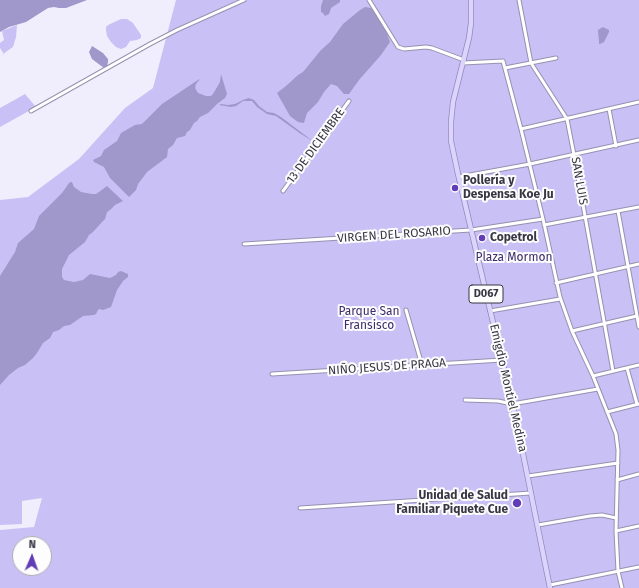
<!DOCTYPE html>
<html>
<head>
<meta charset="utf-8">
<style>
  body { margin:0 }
  #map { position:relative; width:639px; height:588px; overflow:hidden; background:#f0eefc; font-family:"Fira Sans",sans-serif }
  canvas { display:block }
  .north { position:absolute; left:12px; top:536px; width:40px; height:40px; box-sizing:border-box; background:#fdfdfd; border:1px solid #afadb3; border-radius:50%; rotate:2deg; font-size:11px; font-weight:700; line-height:16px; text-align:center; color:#393644 }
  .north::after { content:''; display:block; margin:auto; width:14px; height:18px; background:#623db5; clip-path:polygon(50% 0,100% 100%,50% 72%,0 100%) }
</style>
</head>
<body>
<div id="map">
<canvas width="639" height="588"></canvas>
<div class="north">N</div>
</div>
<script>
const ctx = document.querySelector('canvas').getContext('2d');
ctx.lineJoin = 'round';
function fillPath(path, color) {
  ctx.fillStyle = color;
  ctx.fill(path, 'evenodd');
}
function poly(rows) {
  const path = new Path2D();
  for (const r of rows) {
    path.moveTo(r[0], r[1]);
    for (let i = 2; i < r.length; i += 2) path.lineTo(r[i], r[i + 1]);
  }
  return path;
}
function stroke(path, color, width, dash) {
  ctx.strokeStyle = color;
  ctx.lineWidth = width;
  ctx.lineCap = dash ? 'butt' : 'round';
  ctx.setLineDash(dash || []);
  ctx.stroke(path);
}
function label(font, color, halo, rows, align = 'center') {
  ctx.font = font + ' "Fira Sans",sans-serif';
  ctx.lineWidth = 4;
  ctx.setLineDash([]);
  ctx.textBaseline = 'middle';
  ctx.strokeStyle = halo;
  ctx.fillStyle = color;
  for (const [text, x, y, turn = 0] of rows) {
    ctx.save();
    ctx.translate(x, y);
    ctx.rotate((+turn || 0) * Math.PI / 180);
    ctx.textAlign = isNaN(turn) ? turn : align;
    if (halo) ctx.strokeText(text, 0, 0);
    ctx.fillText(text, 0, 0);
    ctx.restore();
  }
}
const green = poly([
  [176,0,639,0,639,588,0,588,0,530,34,527,42,498,22,501,22,524,0,525,0,200,28,197,79,159,125,108,153,88],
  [20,544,44,544,44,568,20,568],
  [121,19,127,19,133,23,141,35,141,38,137,40,130,41,126,47,121,49,116,47,111,42,107,36,106,30,106,27,108,25],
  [17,25,16,37,13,47,7,51,0,57,4,54,0,48,0,43,4,40,2,31],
  [25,94,36,107,0,127,0,108]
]);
const water = poly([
  [0,0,87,0,66,8,59,8,54,7,48,8,26,22,9,27,0,32],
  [323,0,340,0,340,2,331,8,329,14,325,16,323,13,321,12,321,6],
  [365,7,371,8,376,12,386,31,390,42,381,55,359,80,349,94,344,94,337,86,331,84,324,92,318,102,307,113,304,123,298,122,290,116,277,93,286,86,298,75,303,72,321,50,330,42,343,24,360,10],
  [603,27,609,30,609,32,604,42,600,44,599,44,599,42,598,31,598,30],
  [92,46,103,53,108,59,108,62,107,67,104,68,92,59,89,52],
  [221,74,227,94,225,98,217,104,208,113,200,117,197,121,194,123,190,130,187,132,185,136,177,138,173,145,168,149,167,157,147,172,138,184,136,190,129,197,110,178,104,167,94,162,93,160,101,156,104,150,117,141,121,133,135,125,142,124,162,104,198,80,200,79,196,84,195,88,198,93,206,96,211,96,213,94,220,82],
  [249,98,254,100,259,106,267,112,274,113,281,117,314,142,301,134,276,116,267,114,257,107,252,101,243,101,236,106,231,107,219,105,221,104,228,105,235,104,243,100],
  [71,182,72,182,74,187,81,192,92,194,96,194,99,192,107,186,123,201,115,205,110,210,107,212,105,219,102,222,93,232,89,235,85,242,69,255,62,269,62,277,64,280,74,282,83,280,90,274,110,278,116,275,118,272,121,271,128,274,128,277,123,281,117,290,111,307,103,310,99,309,98,310,96,314,94,315,83,316,70,325,64,326,59,330,53,332,50,338,43,343,37,353,33,358,25,365,18,368,9,375,0,385,0,276,15,252,18,243,34,229,39,216,62,193,69,183]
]);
const minor = poly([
  [369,0,398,47,404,49,426,47,432,48,464,60],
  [519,0,531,63,567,119,574,155,613,371],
  [463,63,503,61,521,129,543,219,560,297,572,331,593,376,616,434,618,450,616,531,618,571,622,588],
  [505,68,556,58],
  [609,109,616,146],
  [31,111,150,44,177,30,244,0],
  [521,129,639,102],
  [459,177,530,164,639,140],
  [283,191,349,101],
  [618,211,639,327],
  [544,225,639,207],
  [244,244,471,230,543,219],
  [556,283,639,264],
  [406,310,422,365],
  [490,311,560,299],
  [572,331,637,316],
  [627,368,637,404],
  [272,374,502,360],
  [593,376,639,365],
  [465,400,498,401,512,404,598,389],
  [607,412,639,404],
  [528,476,618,463],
  [617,480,639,474],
  [300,508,531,493],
  [538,525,590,516,602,515,616,518],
  [616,531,639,526],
  [550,585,639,567]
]);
const primary = poly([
  [471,0,471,23,469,38,453,102,451,122,451,141,458,174,517,424,550,588]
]);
const markers = [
  [455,188,4,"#623db5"],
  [482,238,4,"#623db5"],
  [517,503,5,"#623db5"]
];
const shields = [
  [486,294,34]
];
const shieldNames = [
  ["D067",486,294]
];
const streetNames = [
  ["13 DE DICIEMBRE",316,146,-54],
  ["SAN LUIS",579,181,80],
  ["VIRGEN DEL ROSARIO",394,235,-4],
  ["NIÑO JESUS DE PRAGA",387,367,-4],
  ["Emigdio Montiel Medina",508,388,77]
];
const poiNames = [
  ["Pollería y",463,181],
  ["Despensa Koe Ju",463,195],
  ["Copetrol",490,238],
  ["Unidad de Salud",508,496,"right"],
  ["Familiar Piquete Cue",508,510,"right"]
];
const parkNames = [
  ["Plaza Mormon",514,258],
  ["Parque San",369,312],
  ["Fransisco",369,326]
];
fillPath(green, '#c9c0f5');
fillPath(water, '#a097ca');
stroke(minor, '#9691b0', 5);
stroke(primary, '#938aba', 6);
stroke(minor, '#fff', 3);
stroke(primary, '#dcd4fc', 4.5);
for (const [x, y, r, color] of markers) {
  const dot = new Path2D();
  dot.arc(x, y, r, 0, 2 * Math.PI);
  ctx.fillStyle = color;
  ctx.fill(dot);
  stroke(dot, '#fdfdfd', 1.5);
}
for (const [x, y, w] of shields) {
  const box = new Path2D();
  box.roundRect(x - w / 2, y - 9, w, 18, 3);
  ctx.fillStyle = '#fdfdfd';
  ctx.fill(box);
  stroke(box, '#393644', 1);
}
label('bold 11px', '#393644', null, shieldNames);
label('12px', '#393644', '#fdfdfd', streetNames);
label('bold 12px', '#393644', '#fdfdfd', poiNames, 'left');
label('12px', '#3d2d6c', '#fdfdfd', parkNames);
</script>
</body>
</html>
